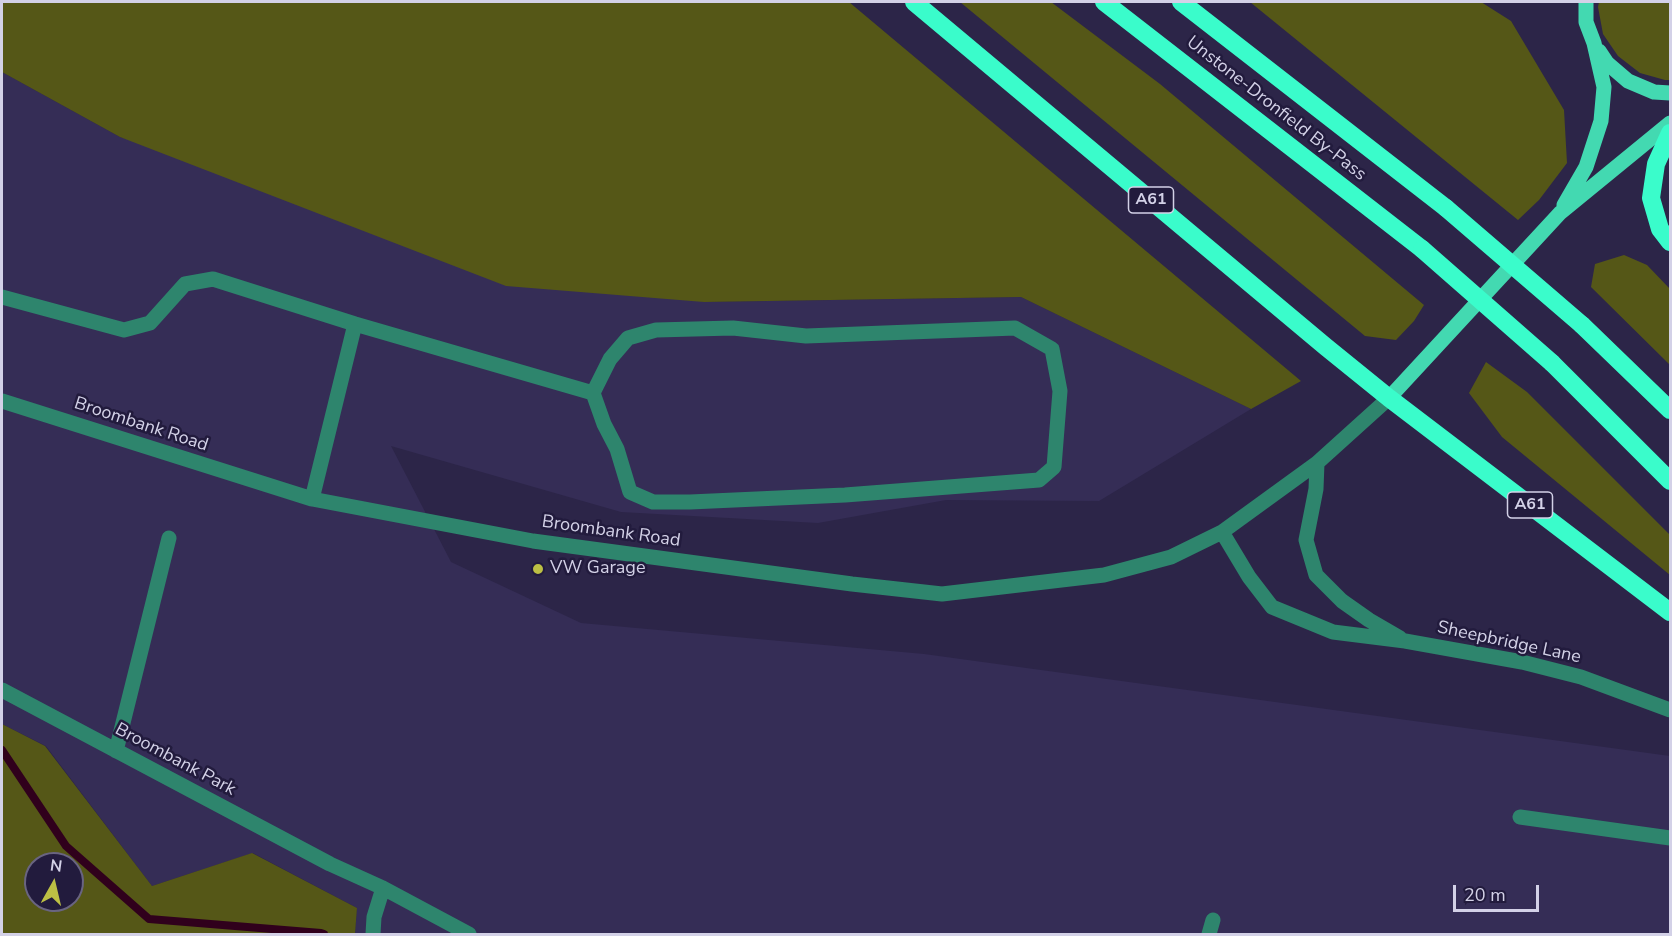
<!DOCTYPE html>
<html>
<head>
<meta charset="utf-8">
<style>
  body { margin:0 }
  #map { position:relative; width:1672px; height:936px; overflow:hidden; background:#2c2548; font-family:"Nunito Sans",sans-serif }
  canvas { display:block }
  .frame { position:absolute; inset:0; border:3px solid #d3d1e7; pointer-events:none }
  .north { position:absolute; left:24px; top:852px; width:60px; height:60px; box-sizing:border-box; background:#221b3d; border:2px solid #696481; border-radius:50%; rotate:8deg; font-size:16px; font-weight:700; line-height:24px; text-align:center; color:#d3d1e7 }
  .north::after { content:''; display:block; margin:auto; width:21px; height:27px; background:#bcbf44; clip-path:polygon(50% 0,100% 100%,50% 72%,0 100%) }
  .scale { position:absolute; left:1453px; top:885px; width:86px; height:27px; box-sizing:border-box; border:3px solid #d3d1e7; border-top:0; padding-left:8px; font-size:18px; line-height:21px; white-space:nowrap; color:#d3d1e7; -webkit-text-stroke:4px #221b3d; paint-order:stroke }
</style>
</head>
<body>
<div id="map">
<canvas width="1672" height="936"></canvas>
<div class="frame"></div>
<div class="north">N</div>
<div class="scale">20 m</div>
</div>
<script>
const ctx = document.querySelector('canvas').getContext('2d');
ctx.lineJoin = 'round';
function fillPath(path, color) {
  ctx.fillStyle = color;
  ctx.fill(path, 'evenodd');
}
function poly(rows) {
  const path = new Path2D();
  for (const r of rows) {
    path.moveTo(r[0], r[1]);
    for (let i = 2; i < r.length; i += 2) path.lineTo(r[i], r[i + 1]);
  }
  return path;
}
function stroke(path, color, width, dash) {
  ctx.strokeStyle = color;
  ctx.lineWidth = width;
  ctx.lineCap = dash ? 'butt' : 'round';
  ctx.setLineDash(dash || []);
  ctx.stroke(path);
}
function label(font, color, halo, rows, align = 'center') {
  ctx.font = font + ' "Nunito Sans",sans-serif';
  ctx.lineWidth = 5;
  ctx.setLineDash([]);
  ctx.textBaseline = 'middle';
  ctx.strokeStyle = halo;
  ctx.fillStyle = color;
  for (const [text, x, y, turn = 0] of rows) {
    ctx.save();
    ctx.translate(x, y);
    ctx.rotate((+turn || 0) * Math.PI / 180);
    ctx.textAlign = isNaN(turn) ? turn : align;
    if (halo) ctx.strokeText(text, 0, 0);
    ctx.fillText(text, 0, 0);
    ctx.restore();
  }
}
const built = poly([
  [2,72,120,137,704,302,1021,297,1251,409,1099,501,946,500,818,523,621,512,391,446,451,562,581,623,924,654,1670,756,1670,934,355,934,357,908,253,853,152,886,46,746,2,724]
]);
const green = poly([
  [2,2,849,2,1301,381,1251,409,1021,297,704,302,506,286,120,137,2,72],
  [960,2,1051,2,1160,84,1424,305,1414,321,1396,340,1365,336],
  [1250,2,1481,2,1511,21,1564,110,1567,163,1539,200,1518,220],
  [1599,2,1670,2,1670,80,1665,80,1640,73,1618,56,1603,34,1598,7],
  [1624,255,1647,265,1670,289,1670,365,1591,287,1595,264],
  [1486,362,1527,392,1670,535,1670,575,1502,437,1469,393],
  [2,724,45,746,152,886,252,853,357,908,355,934,2,934],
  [36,864,72,864,72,900,36,900]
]);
const stream = poly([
  [2,750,66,846,149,919,321,933,324,934]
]);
const minor = poly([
  [2,297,124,330,150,323,185,284,213,279,355,324,593,393],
  [733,328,806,336,1015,328,1052,349,1060,391,1054,467,1039,480,845,495,690,502,653,502,630,492,617,449,604,424,593,393,610,359,628,338,656,330,733,328],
  [2,401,312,499,533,541,852,584,942,594,1104,575,1171,557,1222,532,1317,463,1389,398],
  [1317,463,1316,489,1306,540,1316,575,1342,601,1369,620,1400,638],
  [312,499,355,324],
  [1222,532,1249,577,1272,607,1333,632,1405,641,1522,662,1581,677,1670,710],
  [2,690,330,864,383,888,469,934],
  [116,751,169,538],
  [1520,817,1670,838],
  [373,934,374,917,383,888],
  [1209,934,1213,920]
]);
const major = poly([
  [1599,51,1607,63,1628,81,1654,92,1670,93],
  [1564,205,1586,167,1601,121,1604,87,1594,43,1586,22,1586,2],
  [1389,398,1560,213,1670,123]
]);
const highway = poly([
  [914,2,1326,347,1389,398,1670,612],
  [1104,2,1422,249],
  [1181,2,1446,208],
  [1670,133,1656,164,1651,198,1660,229,1670,242],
  [1582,325,1670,410],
  [1552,363,1670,481]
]);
const highwayBridge = poly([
  [1446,208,1582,325],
  [1422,249,1552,363]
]);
const markers = [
  [538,569,6,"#bcbf44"]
];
const shields = [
  [1151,200,45],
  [1530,505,45]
];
const shieldNames = [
  ["A61",1151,200],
  ["A61",1530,505]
];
const streetNames = [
  ["Unstone-Dronfield By-Pass",1276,109,38],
  ["Broombank Road",141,425,18],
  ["Broombank Road",611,532,8],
  ["Sheepbridge Lane",1509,643,12],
  ["Broombank Park",175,760,28]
];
const poiNames = [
  ["VW Garage",550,569]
];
fillPath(built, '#352d56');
fillPath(green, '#555717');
stroke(stream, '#30001c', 8);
stroke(minor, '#2e856d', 15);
stroke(major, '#43d9b1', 15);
stroke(highway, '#3afccb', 18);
stroke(highwayBridge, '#3afccb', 18);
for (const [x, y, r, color] of markers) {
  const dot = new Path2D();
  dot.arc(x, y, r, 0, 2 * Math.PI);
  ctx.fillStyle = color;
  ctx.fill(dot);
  stroke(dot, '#221b3d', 2);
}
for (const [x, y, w] of shields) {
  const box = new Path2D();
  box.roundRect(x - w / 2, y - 13, w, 26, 4.5);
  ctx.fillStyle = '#221b3d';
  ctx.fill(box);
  stroke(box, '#d3d1e7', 1.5);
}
label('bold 16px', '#d3d1e7', null, shieldNames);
label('18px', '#d3d1e7', '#221b3d', streetNames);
label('18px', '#d3d1e7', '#221b3d', poiNames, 'left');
</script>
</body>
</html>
